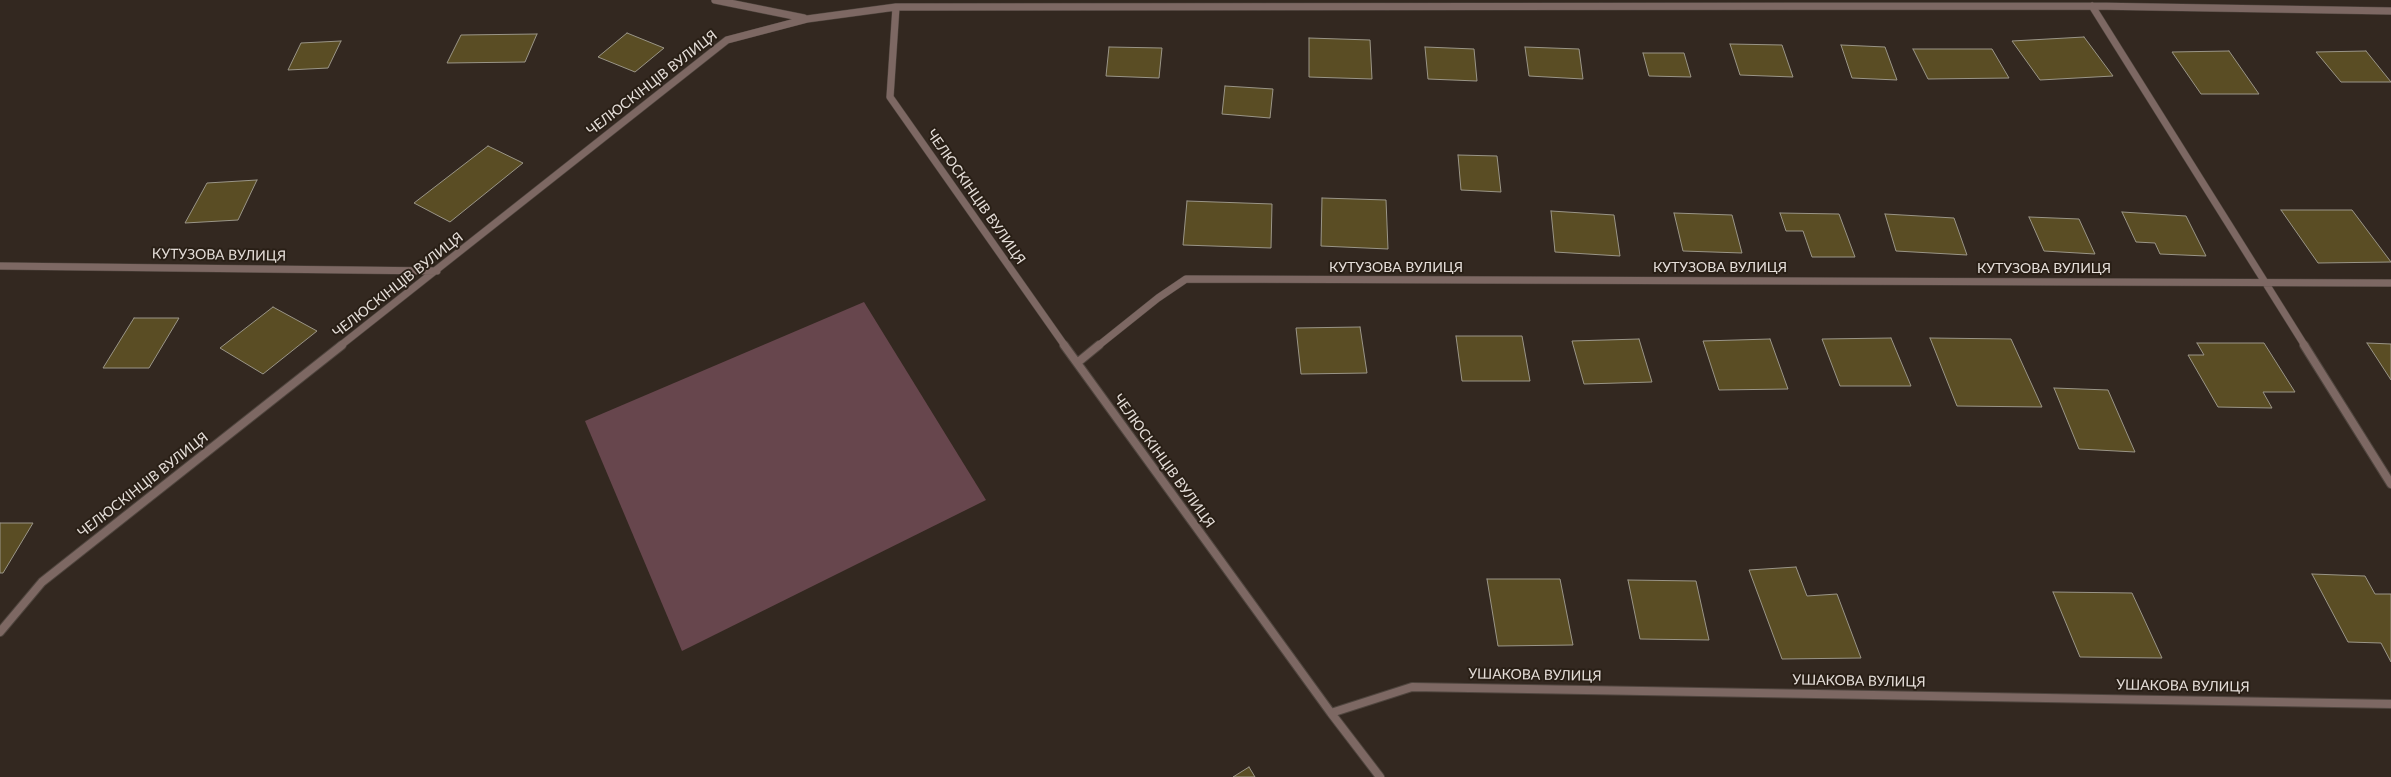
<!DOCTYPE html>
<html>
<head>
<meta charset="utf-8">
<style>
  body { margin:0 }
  canvas { display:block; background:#332820 }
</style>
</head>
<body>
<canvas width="2391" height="777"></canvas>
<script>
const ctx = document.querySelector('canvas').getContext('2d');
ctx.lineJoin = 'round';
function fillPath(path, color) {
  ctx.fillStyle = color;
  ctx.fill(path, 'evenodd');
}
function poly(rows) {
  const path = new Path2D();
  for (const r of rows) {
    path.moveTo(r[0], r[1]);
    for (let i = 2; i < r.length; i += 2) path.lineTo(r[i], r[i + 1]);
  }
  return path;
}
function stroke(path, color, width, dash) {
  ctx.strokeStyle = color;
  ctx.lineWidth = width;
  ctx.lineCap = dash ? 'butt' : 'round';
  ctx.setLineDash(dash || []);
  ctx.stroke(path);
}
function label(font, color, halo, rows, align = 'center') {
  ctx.font = font + ' Lato,sans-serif';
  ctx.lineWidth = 4;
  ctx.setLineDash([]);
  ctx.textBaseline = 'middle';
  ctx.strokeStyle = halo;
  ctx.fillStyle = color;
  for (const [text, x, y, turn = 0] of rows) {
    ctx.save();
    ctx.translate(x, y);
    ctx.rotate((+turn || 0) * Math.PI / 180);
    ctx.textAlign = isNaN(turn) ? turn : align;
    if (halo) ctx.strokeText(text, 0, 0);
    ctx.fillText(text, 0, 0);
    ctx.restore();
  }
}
const green = poly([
  [864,302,986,500,682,651,585,421]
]);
const building = poly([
  [627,33,664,48,635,72,598,57,627,33],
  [537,34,525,62,447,63,461,35,537,34],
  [2084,37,2113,76,2040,80,2012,41,2084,37],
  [1309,38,1370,40,1372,79,1309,77,1309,38],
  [341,41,328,68,288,70,301,43,341,41],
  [1730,44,1782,45,1793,77,1740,75,1730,44],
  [1841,45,1885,47,1897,80,1852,78,1841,45],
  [1109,47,1162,48,1159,78,1106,76,1109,47],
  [1425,47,1474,49,1477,81,1428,79,1425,47],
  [1525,47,1579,49,1583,79,1529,76,1525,47],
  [1913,49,1992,49,2009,78,1928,79,1913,49],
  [2229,51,2259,94,2201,94,2172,52,2229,51],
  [2366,51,2391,82,2341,82,2316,52,2366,51],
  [1643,53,1684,53,1691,77,1649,76,1643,53],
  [1225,86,1273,89,1270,118,1222,114,1225,86],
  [488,146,523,163,450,222,414,203,488,146],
  [1458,155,1497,156,1501,192,1461,190,1458,155],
  [257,180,238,220,185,223,207,183,257,180],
  [1322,198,1386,200,1388,249,1321,246,1322,198],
  [1187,201,1272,204,1271,248,1183,245,1187,201],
  [2281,210,2352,210,2391,262,2318,263,2281,210],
  [1551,211,1614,215,1620,256,1555,252,1551,211],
  [2122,212,2186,216,2206,256,2160,254,2155,243,2136,242,2122,212],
  [1674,213,1732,215,1742,253,1683,251,1674,213],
  [1780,213,1839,214,1855,257,1812,257,1803,231,1786,231,1780,213],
  [1885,214,1954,218,1967,255,1896,251,1885,214],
  [2029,217,2079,219,2095,254,2044,251,2029,217],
  [273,307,317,331,263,374,220,348,273,307],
  [134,318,179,318,149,368,103,368,134,318],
  [1360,327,1367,373,1301,374,1296,328,1360,327],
  [1456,336,1522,336,1530,381,1462,381,1456,336],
  [1891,338,1911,386,1840,386,1822,339,1891,338],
  [1930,338,2011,339,2042,407,1957,406,1930,338],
  [1639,339,1652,382,1584,384,1572,341,1639,339],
  [1770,339,1788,389,1719,390,1703,341,1770,339],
  [2197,343,2264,343,2295,392,2263,392,2272,408,2218,407,2188,355,2204,355,2197,343],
  [2367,343,2391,344,2391,380,2367,343],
  [2054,388,2108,390,2135,452,2079,449,2054,388],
  [0,523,33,523,3,573,0,573,0,523],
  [1796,567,1807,596,1837,594,1861,658,1782,659,1749,570,1796,567],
  [2312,574,2365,576,2375,594,2391,594,2391,662,2381,643,2348,642,2312,574],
  [1487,579,1560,579,1573,645,1498,646,1487,579],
  [1628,580,1696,581,1709,640,1640,639,1628,580],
  [2053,592,2132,593,2162,658,2080,657,2053,592],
  [1249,767,1255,777,1233,777,1249,767]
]);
const minorFar1 = poly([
  [715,0,804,18],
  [2092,6,2305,346],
  [896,7,2092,6,2391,11],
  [0,266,437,271],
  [340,346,727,40,807,19,896,7,890,97,1065,346],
  [1098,346,1158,298,1186,279,2391,283]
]);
const minor = poly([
  [1064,345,1331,713,1380,777],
  [2304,345,2391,484],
  [1077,363,1099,345],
  [0,632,42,582,342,345],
  [1331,713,1412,687,2391,704]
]);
const streetNames = [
  ["ЧЕЛЮСКІНЦІВ ВУЛИЦЯ",652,83,-38],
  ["ЧЕЛЮСКІНЦІВ ВУЛИЦЯ",976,197,55],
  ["КУТУЗОВА ВУЛИЦЯ",219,255,1],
  ["КУТУЗОВА ВУЛИЦЯ",1396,267],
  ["КУТУЗОВА ВУЛИЦЯ",1720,267],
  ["КУТУЗОВА ВУЛИЦЯ",2044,268],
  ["ЧЕЛЮСКІНЦІВ ВУЛИЦЯ",398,285,-38],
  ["ЧЕЛЮСКІНЦІВ ВУЛИЦЯ",1164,461,54],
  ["ЧЕЛЮСКІНЦІВ ВУЛИЦЯ",143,485,-38],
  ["УШАКОВА ВУЛИЦЯ",1535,675,1],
  ["УШАКОВА ВУЛИЦЯ",1859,681,1],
  ["УШАКОВА ВУЛИЦЯ",2183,686,1]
];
fillPath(green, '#67464d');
fillPath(building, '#5a4d24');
stroke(building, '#9a9587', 1);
stroke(minorFar1, '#4f453e', 8);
stroke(minor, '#4f453e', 10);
stroke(minorFar1, '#7d6863', 7);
stroke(minor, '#7d6863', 8);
label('14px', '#e5ded9', '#291f16', streetNames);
</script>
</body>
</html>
